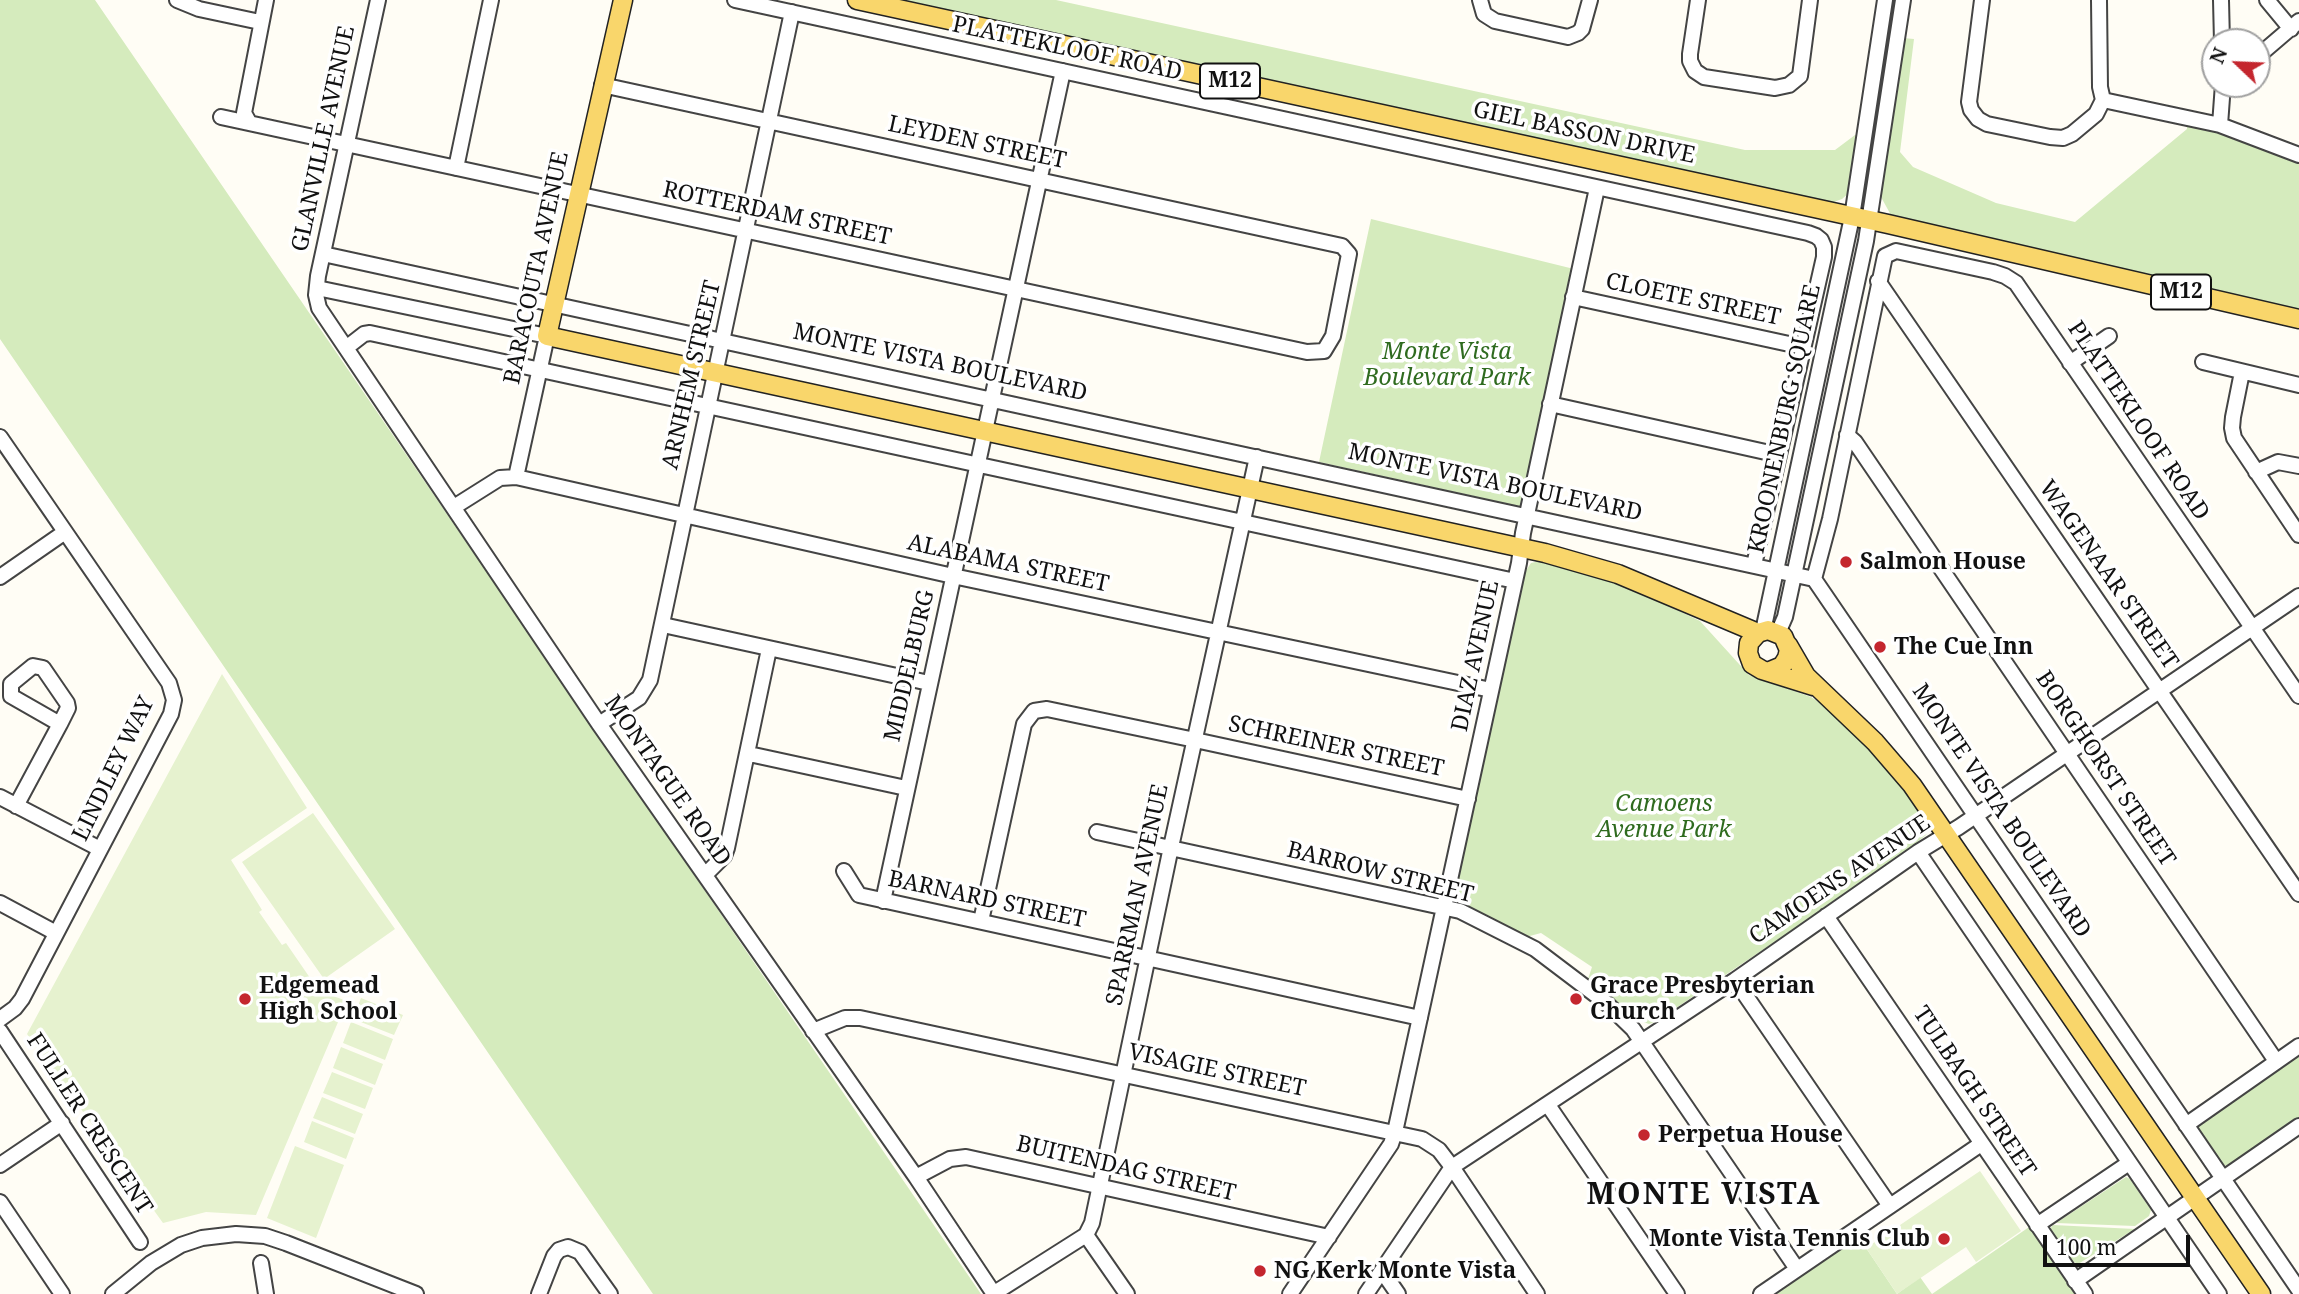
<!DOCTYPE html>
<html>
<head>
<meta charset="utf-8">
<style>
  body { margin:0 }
  #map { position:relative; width:2299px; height:1294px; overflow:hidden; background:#fffdf5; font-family:"Noto Serif",serif }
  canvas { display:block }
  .north { position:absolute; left:2201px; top:28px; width:70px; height:70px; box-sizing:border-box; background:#fff; border:2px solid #a0a0a0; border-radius:50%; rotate:293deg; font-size:19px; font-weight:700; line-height:28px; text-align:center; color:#111 }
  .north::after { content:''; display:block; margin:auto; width:24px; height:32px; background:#c4262e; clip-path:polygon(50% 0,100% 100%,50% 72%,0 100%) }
  .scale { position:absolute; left:2043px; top:1235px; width:147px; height:32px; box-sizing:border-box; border:4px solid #111; border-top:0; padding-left:9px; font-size:21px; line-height:24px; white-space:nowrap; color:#111; -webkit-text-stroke:5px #fff; paint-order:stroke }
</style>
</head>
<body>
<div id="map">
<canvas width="2299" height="1294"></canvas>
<div class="north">N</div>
<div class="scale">100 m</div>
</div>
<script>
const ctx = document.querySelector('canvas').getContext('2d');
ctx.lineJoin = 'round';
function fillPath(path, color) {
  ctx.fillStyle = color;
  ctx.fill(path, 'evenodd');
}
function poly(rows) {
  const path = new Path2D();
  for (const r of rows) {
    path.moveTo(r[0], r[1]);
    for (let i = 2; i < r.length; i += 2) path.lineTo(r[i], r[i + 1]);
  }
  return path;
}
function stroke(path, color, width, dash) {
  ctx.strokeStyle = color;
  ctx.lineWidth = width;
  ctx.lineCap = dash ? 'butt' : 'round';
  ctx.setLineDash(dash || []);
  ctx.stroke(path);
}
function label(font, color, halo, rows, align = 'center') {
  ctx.font = font + ' "Noto Serif",serif';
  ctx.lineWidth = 7;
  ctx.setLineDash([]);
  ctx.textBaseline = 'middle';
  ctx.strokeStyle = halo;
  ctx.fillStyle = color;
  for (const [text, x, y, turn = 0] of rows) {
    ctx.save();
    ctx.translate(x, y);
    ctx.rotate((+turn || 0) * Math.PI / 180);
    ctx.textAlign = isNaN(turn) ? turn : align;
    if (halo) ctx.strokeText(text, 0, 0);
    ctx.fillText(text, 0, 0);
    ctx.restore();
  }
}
const green = poly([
  [0,0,95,0,981,1294,653,1294,0,339],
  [889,0,1056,0,1745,150,1835,150,1855,135,1862,136,1850,192,1842,199,1831,203],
  [1903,38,1914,39,1900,152,1913,167,1996,203,2075,222,2187,129,2187,124,2223,131,2299,159,2299,310,1892,217,1881,197],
  [1371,219,1574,269,1523,507,1319,462],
  [1540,561,1583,572,1635,590,1700,621,1749,675,1811,697,1825,706,1857,736,1914,802,1930,825,1926,835,1911,847,1912,850,1655,1022,1649,1024,1638,1020,1637,1022,1588,979,1592,967,1541,933,1526,937,1461,905,1455,899,1455,891,1525,572,1531,563],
  [2299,1053,2299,1118,2229,1166,2221,1165,2197,1125],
  [2126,1177,2130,1179,2151,1210,2149,1216,2135,1226,2056,1223],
  [2032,1225,2079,1294,1897,1294,1920,1277,1932,1294],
  [2053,1225,2135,1229,2078,1264,2072,1261,2053,1235,2050,1229],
  [1858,1236,1897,1294,1773,1294]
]);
const pitch = poly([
  [222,674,307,808,231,860,262,910,259,912,282,945,286,943,319,991,347,1001,256,1215,206,1212,163,1223,27,1034],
  [313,813,395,929,324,979,242,862],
  [361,998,403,1015,394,1035,353,1019],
  [351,1022,393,1039,385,1060,343,1043],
  [341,1047,383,1064,375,1085,333,1068],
  [332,1072,373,1088,365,1109,323,1093],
  [322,1097,363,1114,355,1134,313,1118],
  [312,1121,354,1138,346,1159,304,1142],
  [295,1146,344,1165,316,1238,267,1218],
  [1980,1171,2021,1231,1976,1262,1966,1247,1897,1294,1866,1248]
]);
const minor = poly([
  [177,0,199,9,260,22],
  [378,0,318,276,316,295,319,308,599,724,916,1177,994,1294],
  [735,0,1808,233,1816,236,1821,240,1824,247,1824,257,1754,565],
  [1480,0,1484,14,1495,21,1568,37,1578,33,1582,29,1590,0],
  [1698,0,1690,54,1690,61,1695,71,1704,77,1775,88,1789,85,1800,76,1810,0],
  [1982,0,1969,102,1971,110,1978,119,1987,124,2050,137,2063,138,2072,134,2096,114,2103,100],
  [2099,0,2100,87,2103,100],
  [2221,0,2222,42],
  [2267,0,2291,29],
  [2257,57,2299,21],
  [2103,100,2220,125,2299,155],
  [221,117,1307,352,1324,351,1333,336,1349,254,1342,246,602,85],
  [249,122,244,113,266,0],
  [2220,125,2223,84],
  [456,168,491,0],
  [323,254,1814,579,2299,1290],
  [1878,281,2299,894],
  [317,288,547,336,516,477,500,478,454,507],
  [1573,297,1803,347],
  [346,348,364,334,370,333,1515,581],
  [2203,362,2299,385],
  [2070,363,2109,336],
  [2242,372,2233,417,2232,428,2234,438,2299,535],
  [1550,404,1779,455],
  [1847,435,1855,442,2276,1061],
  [0,437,169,683,174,700,171,714,22,999,15,1008,0,1019],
  [2256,472,2278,462,2299,466],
  [516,477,953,576,1491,690],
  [0,577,65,532],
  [1814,579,1830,519,1885,256,1896,251,1993,272,2005,276,2016,283,2299,696],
  [663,625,929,683],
  [1763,631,1852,217,1885,0],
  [1778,633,1785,617,1866,241,1903,0],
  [599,724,639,698,650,680,792,12],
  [749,754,906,788],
  [0,797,100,849],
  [16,806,60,724,68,708,67,703,43,668,33,666,11,684,11,696,60,724],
  [1097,832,1460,911,1535,949,1605,1002,1633,1029,1797,1269],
  [1918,852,2219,1294],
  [844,871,859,895,1420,1018],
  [706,874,724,856,727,848,769,649],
  [883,901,1063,71],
  [0,903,56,933],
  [1826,916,2085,1294],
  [981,921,1024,724,1034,711,1047,709,1195,740,1468,799],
  [1735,980,1890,1206],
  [0,1031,140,1242],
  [813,1031,845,1018,860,1018,1422,1139,1439,1150,1452,1167,1537,1294],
  [1548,1105,1677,1294],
  [2186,1125,2299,1046],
  [0,1165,62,1123],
  [916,1177,950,1159,966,1157,1329,1237],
  [0,1202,62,1294],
  [2037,1225,2129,1163],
  [1086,1235,1127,1294],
  [261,1263,266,1294],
  [1382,1271,1398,1294],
  [2075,1281,2299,1126],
  [113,1294,151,1263,181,1245,202,1238,236,1234,265,1236,286,1243,416,1294],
  [539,1294,554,1256,559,1250,568,1247,580,1252,610,1294],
  [993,1294,1086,1235,1092,1223,1171,847,1257,457],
  [1290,1294,1391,1144,1395,1132,1519,563,1523,533,1597,188],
  [1366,1294,1452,1167,1735,980,1918,852,1959,827,2299,596],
  [1761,1294,1981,1144]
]);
const major = poly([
  [623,0,547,336,1545,553,1618,574,1758,633],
  [857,0,1888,224,2299,319],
  [1788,645,1806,676,1875,742,1912,785,2261,1294],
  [1770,671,1782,666,1787,658,1789,650,1783,636,1768,630,1758,633,1749,643,1748,653,1752,664,1762,670,1813,686]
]);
const markers = [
  [1846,562,7,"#c4262e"],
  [1880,647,7,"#c4262e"],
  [245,999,7,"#c4262e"],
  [1576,999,7,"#c4262e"],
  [1644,1135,7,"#c4262e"],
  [1944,1239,7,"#c4262e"],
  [1260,1271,7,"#c4262e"]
];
const shields = [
  [1230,81,60],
  [2181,292,60]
];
const shieldNames = [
  ["M12",1230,81],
  ["M12",2181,292]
];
const streetNames = [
  ["PLATTEKLOOF ROAD",1067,49,12],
  ["GIEL BASSON DRIVE",1584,133,12],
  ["GLANVILLE AVENUE",324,139,-78],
  ["LEYDEN STREET",977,143,12],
  ["ROTTERDAM STREET",777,214,12],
  ["BARACOUTA AVENUE",537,268,-78],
  ["CLOETE STREET",1693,300,12],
  ["MONTE VISTA BOULEVARD",940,363,12],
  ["ARNHEM STREET",692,375,-77],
  ["KROONENBURG SQUARE",1785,419,-78],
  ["PLATTEKLOOF ROAD",2138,421,56],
  ["MONTE VISTA BOULEVARD",1495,483,12],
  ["ALABAMA STREET",1008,564,12],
  ["WAGENAAR STREET",2108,575,55],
  ["DIAZ AVENUE",1476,656,-78],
  ["MIDDELBURG",910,666,-77],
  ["SCHREINER STREET",1336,747,12],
  ["LINDLEY WAY",114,769,-64],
  ["BORGHORST STREET",2105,769,56],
  ["MONTAGUE ROAD",667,781,55],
  ["MONTE VISTA BOULEVARD",2001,811,56],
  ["BARROW STREET",1380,873,14],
  ["CAMOENS AVENUE",1840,880,-34],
  ["SPARRMAN AVENUE",1138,895,-78],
  ["BARNARD STREET",987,900,12],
  ["VISAGIE STREET",1217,1071,12],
  ["TULBAGH STREET",1974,1092,56],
  ["FULLER CRESCENT",89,1124,57],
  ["BUITENDAG STREET",1126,1169,13]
];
const parkNames = [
  ["Monte Vista",1447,352],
  ["Boulevard Park",1447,378],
  ["Camoens",1664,804],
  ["Avenue Park",1664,830]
];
const poiNames = [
  ["Salmon House",1860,562],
  ["The Cue Inn",1894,647],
  ["Edgemead",259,986],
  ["High School",259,1012],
  ["Grace Presbyterian",1590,986],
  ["Church",1590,1012],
  ["Perpetua House",1658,1135],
  ["Monte Vista Tennis Club",1930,1239,"right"],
  ["NG Kerk Monte Vista",1274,1271]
];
const districtNames = [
  ["MONTE VISTA",1704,1195]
];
fillPath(green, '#d5ebbd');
fillPath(pitch, '#e6f2cf');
stroke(minor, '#444', 18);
stroke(major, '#222', 21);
stroke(minor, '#fff', 14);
stroke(major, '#f9d66b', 18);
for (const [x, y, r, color] of markers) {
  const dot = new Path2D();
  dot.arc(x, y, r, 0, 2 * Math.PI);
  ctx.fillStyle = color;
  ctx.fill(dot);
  stroke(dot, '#fff', 2.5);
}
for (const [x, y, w] of shields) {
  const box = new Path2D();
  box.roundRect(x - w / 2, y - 17.5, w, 35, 5);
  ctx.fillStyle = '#fff';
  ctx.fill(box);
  stroke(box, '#111', 2);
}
label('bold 21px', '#111', null, shieldNames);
label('23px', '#111', '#fff', streetNames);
label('italic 23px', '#2f6b1f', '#fff', parkNames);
label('bold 23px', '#111', '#fff', poiNames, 'left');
ctx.letterSpacing = '2px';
label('bold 30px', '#111', '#fff', districtNames);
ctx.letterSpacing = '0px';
</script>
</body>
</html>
